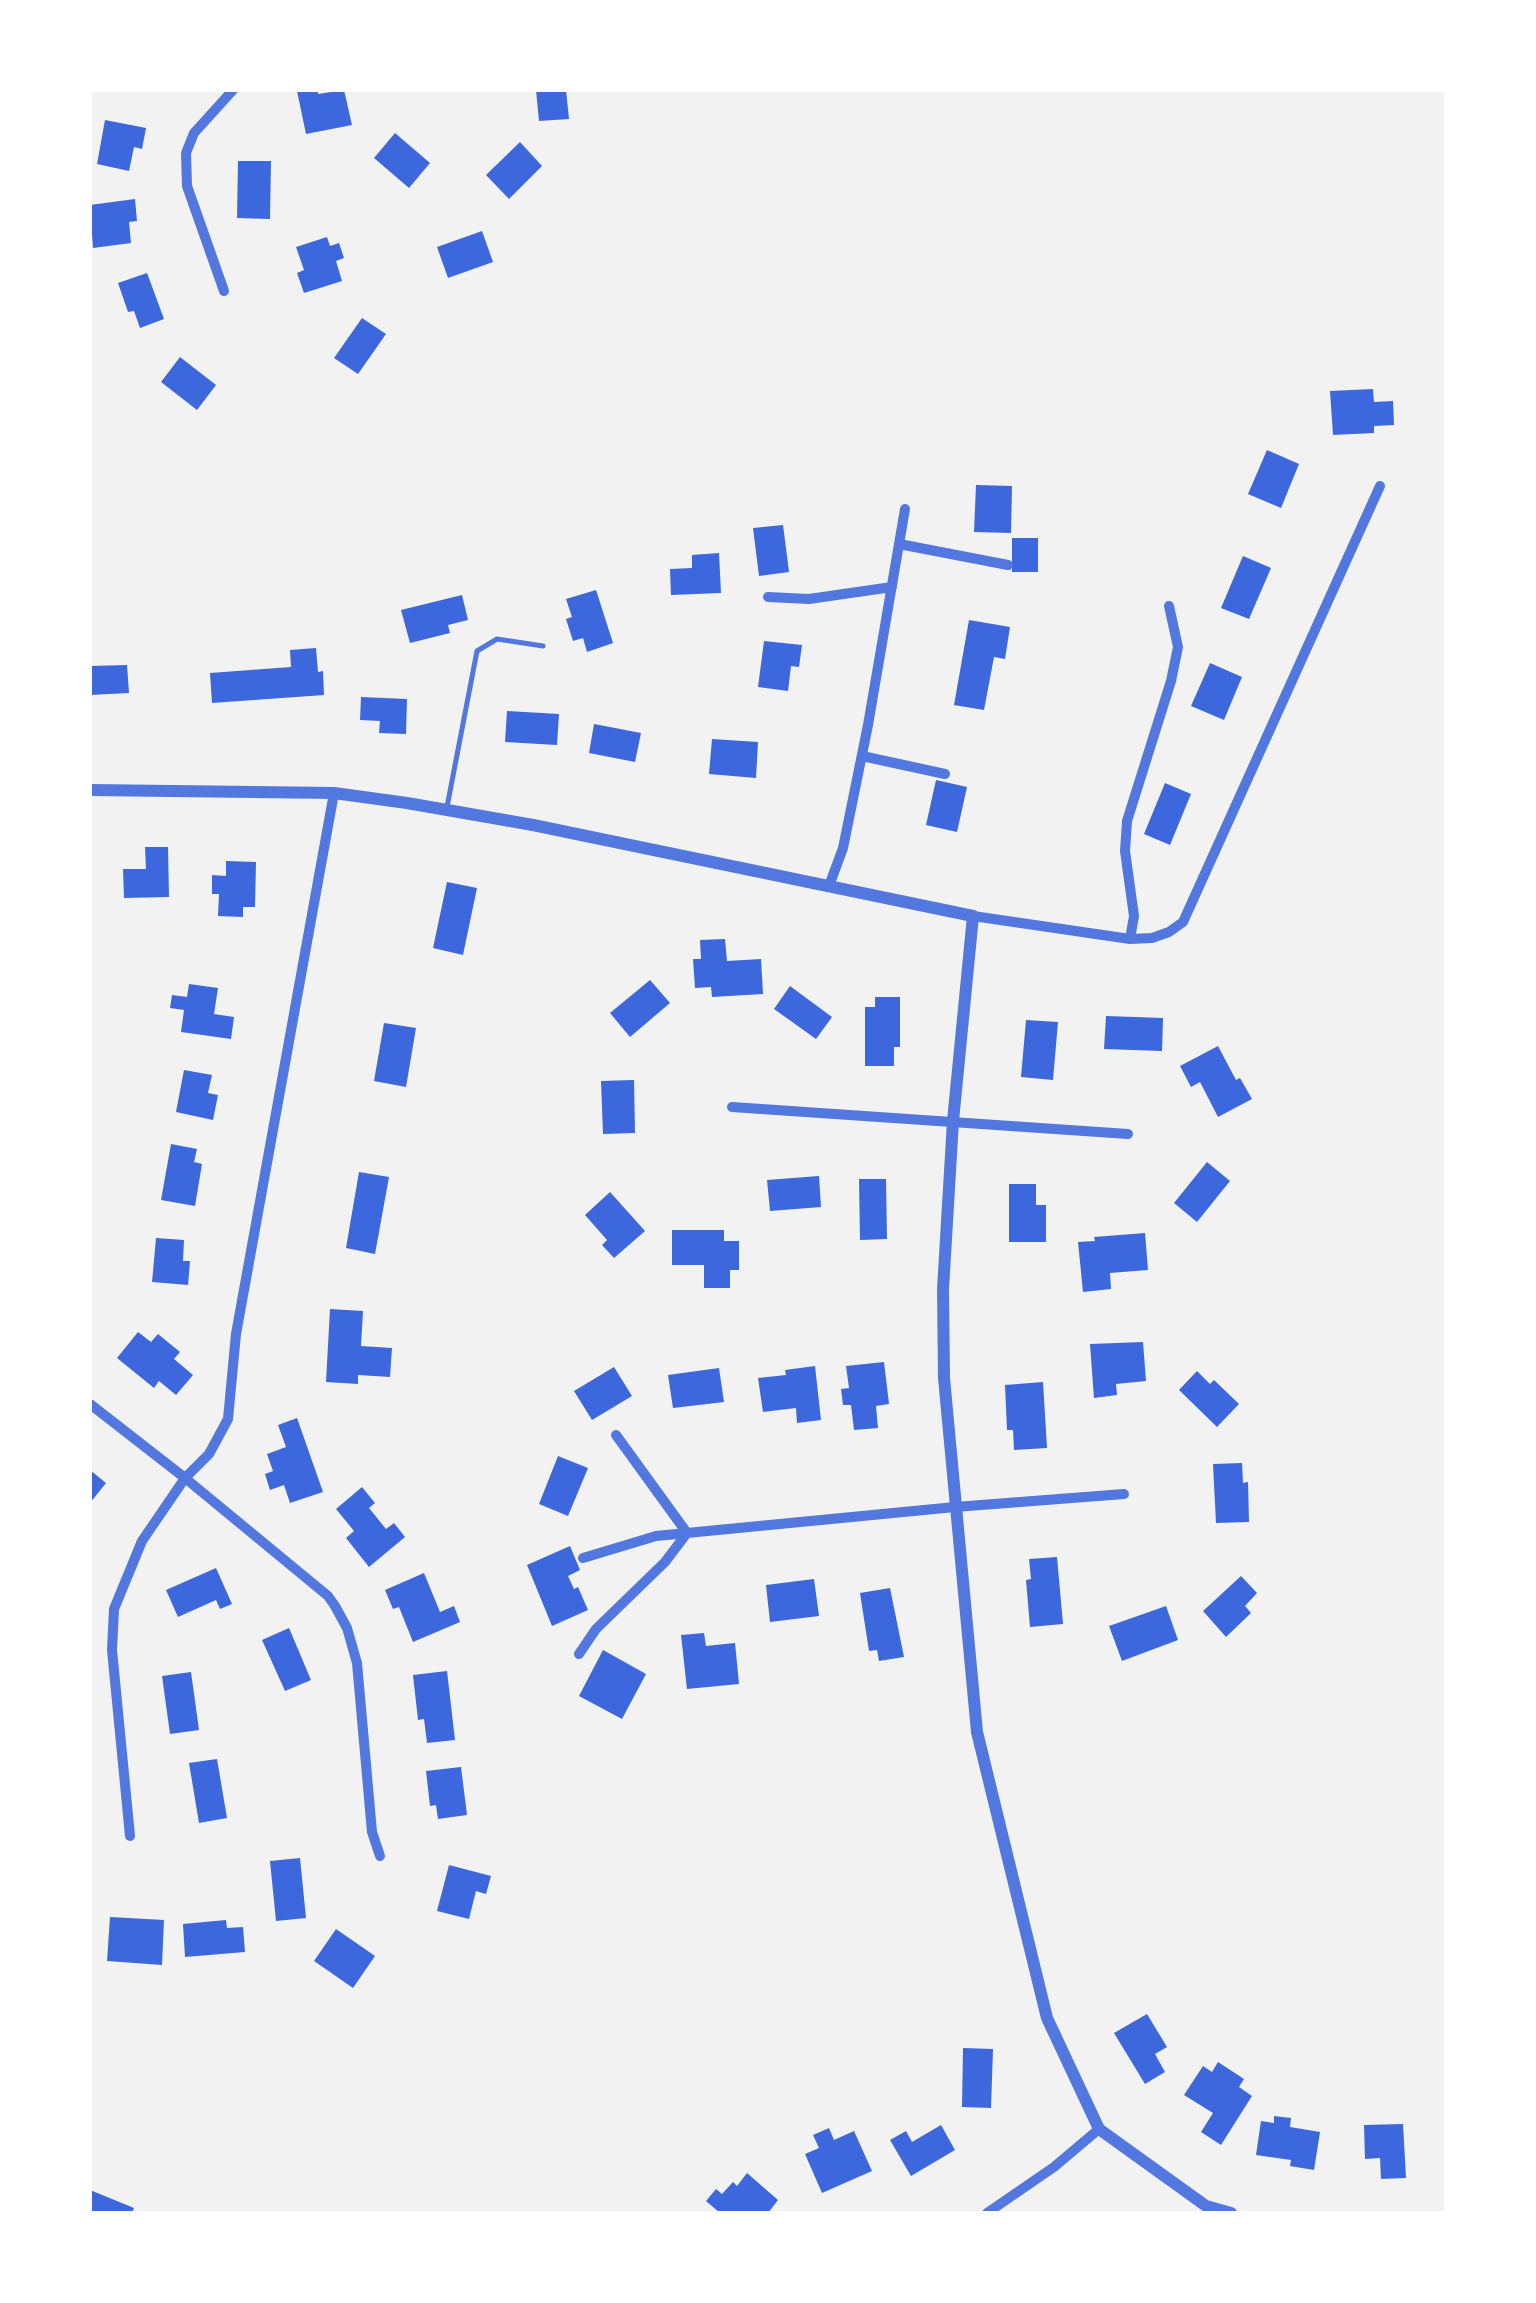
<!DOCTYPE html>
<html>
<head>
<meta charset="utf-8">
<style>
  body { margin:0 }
  #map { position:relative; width:1536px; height:2303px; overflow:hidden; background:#f2f2f2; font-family:Commissioner,sans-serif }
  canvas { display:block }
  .frame { position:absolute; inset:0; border:92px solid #fff; pointer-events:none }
</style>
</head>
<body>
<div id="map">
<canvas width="1536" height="2303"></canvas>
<div class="frame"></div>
</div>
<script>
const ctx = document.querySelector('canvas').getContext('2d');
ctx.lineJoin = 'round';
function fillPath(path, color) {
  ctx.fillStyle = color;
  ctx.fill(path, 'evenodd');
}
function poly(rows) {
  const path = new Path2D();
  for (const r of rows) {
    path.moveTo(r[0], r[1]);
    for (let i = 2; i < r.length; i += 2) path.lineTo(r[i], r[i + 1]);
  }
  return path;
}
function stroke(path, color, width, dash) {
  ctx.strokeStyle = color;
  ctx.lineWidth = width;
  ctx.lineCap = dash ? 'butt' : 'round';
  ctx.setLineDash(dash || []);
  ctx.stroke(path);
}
const building = poly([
  [318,90,318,94,344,90,352,125,306,134,297,91],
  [536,90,566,90,569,119,539,121],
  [105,120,146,128,142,149,134,147,129,171,97,164],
  [395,133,430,163,409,188,374,158],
  [520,142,542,166,509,199,486,175],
  [238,161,271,161,270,219,237,218],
  [135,199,137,221,129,222,131,243,93,248,90,205],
  [482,231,493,262,448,278,437,247],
  [327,237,330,246,339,243,344,258,336,261,342,281,304,293,297,273,304,270,296,247],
  [147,273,164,319,140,328,134,311,128,312,118,283],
  [362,318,386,334,358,374,334,358],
  [180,357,216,385,197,410,161,382],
  [1373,389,1374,402,1393,401,1394,425,1374,426,1374,433,1333,435,1330,391],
  [1267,450,1299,464,1281,508,1248,494],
  [976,485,1012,486,1011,533,974,532],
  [783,525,789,572,759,576,753,528],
  [1012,538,1038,538,1038,572,1012,572],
  [719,553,721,593,671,595,670,569,692,568,692,555],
  [1243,556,1271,568,1249,619,1221,608],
  [596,590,613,643,587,652,583,638,573,641,566,619,572,617,566,599],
  [462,595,468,620,448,625,450,633,410,643,401,610],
  [969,620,1010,627,1005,659,994,657,984,710,954,705],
  [764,641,802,645,799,667,791,666,788,691,758,687],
  [316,648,318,672,323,671,324,695,212,703,210,673,291,667,290,650],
  [1210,663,1242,677,1224,720,1191,706],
  [127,665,129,693,90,695,90,666],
  [361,697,407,699,406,734,379,733,380,721,360,720],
  [507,711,559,714,557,745,505,742],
  [594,724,641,733,635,762,589,753],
  [712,739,758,742,756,778,709,774],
  [936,780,967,787,957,832,926,825],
  [1165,783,1191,794,1170,845,1144,834],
  [145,847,168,847,169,897,124,898,123,869,146,869],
  [226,861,256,862,255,907,243,907,243,917,218,916,219,894,212,894,212,875,226,876],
  [447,882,477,888,463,955,433,948],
  [725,939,727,961,761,959,763,994,712,997,711,987,695,988,693,959,701,959,700,940],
  [650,980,670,1003,630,1037,610,1013],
  [189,984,218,988,214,1014,234,1017,231,1039,181,1032,184,1010,170,1008,172,995,187,997],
  [790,986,832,1017,816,1039,774,1009],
  [875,997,900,997,900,1047,894,1047,894,1066,865,1066,865,1007,875,1007],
  [1106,1016,1163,1018,1162,1051,1104,1049],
  [1026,1020,1058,1022,1053,1080,1021,1077],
  [384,1023,416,1028,406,1087,374,1081],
  [1218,1046,1236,1080,1240,1078,1252,1099,1218,1117,1200,1082,1191,1087,1180,1066],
  [184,1070,212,1075,208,1093,218,1095,213,1120,176,1112],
  [634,1080,635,1133,603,1134,601,1081],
  [171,1144,197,1149,194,1162,202,1164,195,1206,161,1200],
  [1207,1162,1230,1181,1197,1222,1174,1203],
  [359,1172,389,1177,375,1254,346,1248],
  [819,1176,821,1207,770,1211,767,1180],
  [859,1179,886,1179,887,1239,860,1240],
  [1009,1184,1036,1184,1036,1205,1046,1205,1046,1242,1009,1242],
  [610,1192,645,1231,614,1258,602,1245,607,1240,585,1215],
  [672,1230,724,1230,724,1241,739,1241,739,1270,730,1270,730,1288,704,1288,704,1265,672,1265],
  [1145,1233,1148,1270,1110,1273,1111,1289,1083,1292,1078,1242,1095,1241,1094,1237],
  [156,1238,184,1240,183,1261,190,1261,188,1285,152,1282],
  [330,1309,363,1311,361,1346,392,1348,390,1377,358,1375,358,1384,326,1382],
  [138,1332,151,1342,158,1334,180,1352,174,1359,193,1375,176,1395,159,1381,154,1388,117,1358],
  [1143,1342,1146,1381,1116,1384,1117,1395,1094,1398,1090,1344],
  [884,1362,889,1404,876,1406,878,1428,854,1430,851,1405,843,1405,841,1389,849,1388,846,1366],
  [815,1366,821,1420,797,1423,796,1408,763,1412,758,1378,786,1375,785,1370],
  [614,1367,632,1396,592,1420,574,1391],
  [719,1368,724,1402,673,1408,668,1375],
  [1197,1371,1210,1384,1214,1380,1239,1404,1217,1427,1179,1390],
  [1043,1382,1047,1448,1014,1450,1013,1430,1007,1430,1005,1385],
  [297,1418,323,1492,290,1503,284,1485,270,1490,265,1474,273,1471,267,1454,286,1447,278,1425],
  [558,1456,588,1468,568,1516,539,1504],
  [1242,1463,1243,1483,1248,1482,1249,1522,1216,1523,1213,1464],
  [90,1470,106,1483,90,1503],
  [362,1487,375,1503,369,1508,386,1529,394,1523,405,1537,369,1567,346,1538,354,1531,336,1509],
  [570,1546,580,1570,568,1576,574,1589,578,1587,588,1610,552,1626,527,1565],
  [1057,1557,1063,1624,1030,1627,1026,1580,1031,1579,1029,1559],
  [216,1568,232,1604,220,1609,216,1600,178,1617,166,1590],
  [424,1573,440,1612,454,1606,460,1622,413,1642,399,1607,393,1609,385,1590],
  [1241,1576,1257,1593,1245,1606,1251,1613,1226,1637,1203,1611],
  [814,1579,819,1616,770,1622,766,1585],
  [890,1588,904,1657,879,1661,877,1650,869,1651,860,1593],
  [1166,1606,1178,1640,1122,1661,1109,1626],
  [289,1628,311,1680,285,1691,262,1640],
  [704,1633,706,1646,735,1643,739,1684,687,1689,681,1635],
  [603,1650,646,1674,622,1719,579,1696],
  [447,1671,455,1740,427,1743,424,1719,418,1720,413,1675],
  [191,1672,199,1730,170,1734,162,1676],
  [217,1759,227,1818,199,1823,189,1763],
  [461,1767,467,1815,438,1819,436,1805,430,1806,426,1771],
  [300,1858,306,1918,276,1921,270,1861],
  [449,1865,491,1876,486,1894,476,1891,469,1919,437,1911],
  [110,1917,164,1920,162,1965,107,1961],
  [226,1920,227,1928,243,1927,245,1952,185,1957,183,1924],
  [336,1929,375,1956,353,1988,314,1961],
  [1147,2014,1167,2047,1155,2054,1165,2072,1145,2084,1114,2033],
  [963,2048,993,2049,991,2108,962,2107],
  [1218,2062,1244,2079,1239,2087,1252,2096,1221,2145,1201,2132,1213,2113,1184,2095,1203,2066,1212,2072],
  [1274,2116,1291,2118,1290,2127,1320,2132,1314,2170,1290,2166,1291,2160,1256,2155,1261,2121,1274,2123],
  [1403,2124,1406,2178,1381,2179,1380,2158,1365,2159,1364,2125],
  [941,2125,955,2150,911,2176,890,2140,906,2131,912,2142],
  [829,2128,834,2140,854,2131,872,2171,822,2193,805,2154,819,2148,813,2135],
  [747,2173,778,2200,768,2213,720,2213,706,2201,716,2189,722,2194,733,2182,737,2186],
  [90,2190,134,2208,132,2213,90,2213]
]);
const service = poly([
  [447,807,477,651,497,639,543,646]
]);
const minor = poly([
  [224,291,187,186,186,153,194,133,233,90],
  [899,544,1008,565],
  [768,597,809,599,892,587],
  [862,756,945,774],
  [829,886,843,848,868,725,905,509],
  [973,916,1130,939,1152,938,1169,932,1183,922,1380,486],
  [1130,939,1134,916,1125,851,1127,821,1171,681,1178,647,1169,606],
  [732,1107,1128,1134],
  [90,1404,185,1478,328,1596,335,1606,347,1628,357,1663,372,1832,380,1856],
  [616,1435,687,1533],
  [583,1558,656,1536,955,1507,1124,1494],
  [579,1654,596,1629,665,1562,687,1533],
  [130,1836,112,1650,114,1609,142,1541,185,1478,209,1454,228,1419,236,1334,334,793],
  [987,2213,1054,2167,1099,2129]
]);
const tertiary = poly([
  [90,790,334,793,407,803,533,825,973,916,953,1121,943,1289,944,1378,977,1732,1047,2018,1099,2129,1206,2206,1231,2213]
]);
fillPath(building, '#3d67dc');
stroke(service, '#5277de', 5);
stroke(minor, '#5277de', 10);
stroke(tertiary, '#5277de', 12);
</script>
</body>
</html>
